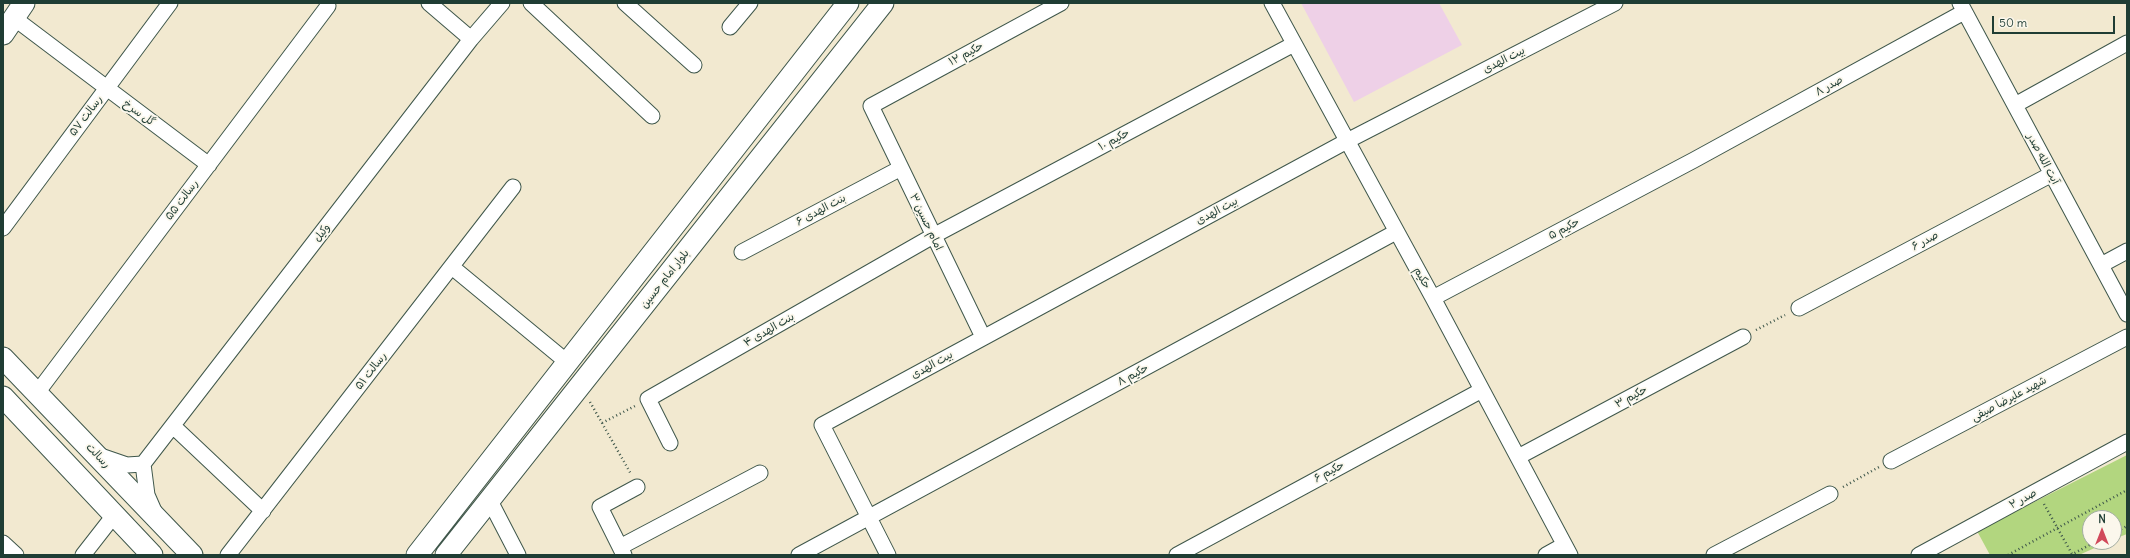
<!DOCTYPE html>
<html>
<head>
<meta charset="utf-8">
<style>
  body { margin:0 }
  #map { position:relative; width:2130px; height:558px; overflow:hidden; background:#f2e9d0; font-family:Delius,sans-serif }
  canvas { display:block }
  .frame { position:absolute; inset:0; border:4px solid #1f3d34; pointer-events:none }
  .north { position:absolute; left:2082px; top:510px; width:40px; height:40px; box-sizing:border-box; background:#fbf7ec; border:1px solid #a3ada2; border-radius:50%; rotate:0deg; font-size:11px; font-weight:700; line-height:16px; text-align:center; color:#1f3d34 }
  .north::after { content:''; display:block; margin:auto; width:14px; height:18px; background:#d1495b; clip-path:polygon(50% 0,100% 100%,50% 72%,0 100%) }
  .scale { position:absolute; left:1992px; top:16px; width:123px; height:18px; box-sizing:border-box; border:2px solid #1f3d34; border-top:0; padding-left:5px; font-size:12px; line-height:14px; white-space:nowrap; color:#1f3d34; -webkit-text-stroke:3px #fbf7ec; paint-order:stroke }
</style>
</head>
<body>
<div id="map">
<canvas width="2130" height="558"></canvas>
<div class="frame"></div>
<div class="north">N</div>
<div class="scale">50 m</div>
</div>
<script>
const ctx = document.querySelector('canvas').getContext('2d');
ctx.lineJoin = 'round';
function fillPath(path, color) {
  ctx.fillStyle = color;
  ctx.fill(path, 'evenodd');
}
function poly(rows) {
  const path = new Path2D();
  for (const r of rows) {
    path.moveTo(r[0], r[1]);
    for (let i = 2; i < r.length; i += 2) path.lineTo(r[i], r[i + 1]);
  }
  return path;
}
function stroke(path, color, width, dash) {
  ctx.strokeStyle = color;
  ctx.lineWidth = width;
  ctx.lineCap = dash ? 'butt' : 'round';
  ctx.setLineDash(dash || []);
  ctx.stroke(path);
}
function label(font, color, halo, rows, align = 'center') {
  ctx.font = font + ' Delius,"Playpen Sans Arabic",sans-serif';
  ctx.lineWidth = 3.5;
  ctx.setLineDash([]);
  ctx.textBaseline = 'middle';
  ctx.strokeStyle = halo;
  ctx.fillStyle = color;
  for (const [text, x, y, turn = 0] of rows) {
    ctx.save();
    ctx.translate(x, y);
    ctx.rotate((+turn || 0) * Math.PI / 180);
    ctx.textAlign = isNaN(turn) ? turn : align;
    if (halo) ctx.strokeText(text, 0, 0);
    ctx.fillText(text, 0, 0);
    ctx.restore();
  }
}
const built = poly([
  [1301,3,1439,3,1462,45,1354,102]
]);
const green = poly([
  [2127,455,2127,534,2114,539,2114,518,2090,518,2090,542,2108,542,2079,555,1990,555,1977,531]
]);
const path = poly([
  [1756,330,1785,315],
  [590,402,631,474],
  [602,423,635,406],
  [1843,487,1879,467],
  [2044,504,2072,554],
  [2114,533,2127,526],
  [2008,555,2127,490],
  [2071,555,2095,542]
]);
const street = poly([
  [429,3,471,39],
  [531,3,652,116],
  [625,3,694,65],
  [1272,3,1433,298,1570,555],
  [1960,3,2127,314],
  [14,18,209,165],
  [730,27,750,3],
  [2015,105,2127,43],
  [3,228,170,3],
  [742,252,901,168],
  [2101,265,2127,251],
  [452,267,567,362],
  [1433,298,1694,160,1964,12],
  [1799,308,2052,174],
  [983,337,871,106,1061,3],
  [37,393,328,6],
  [173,426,263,511],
  [670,443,648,399,933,236,1294,44],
  [98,455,127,465,143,464],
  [1518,457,1743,337],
  [1891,461,2127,337],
  [143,464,471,39,502,3],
  [143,464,147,495,154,511],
  [490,501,518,555],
  [3,543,16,555],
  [620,547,760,473],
  [83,555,115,514],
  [228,555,513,187],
  [624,555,600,507,637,487],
  [799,555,1396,232],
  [888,555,822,425,1347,141,1615,3],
  [1177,555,1482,390],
  [1546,555,1564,545],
  [1714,555,1830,494],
  [1919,555,2127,442]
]);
const secondary = poly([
  [3,34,24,3],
  [3,358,192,555],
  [3,397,152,555],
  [417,555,848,3],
  [446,555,883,3]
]);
const streetNames = [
  ["حکیم ۱۲",966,54,-28],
  ["بیت الهدی",1504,60,-27],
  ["صدر ۸",1829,86,-29],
  ["گل سرخ",139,113,36],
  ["رسالت ۵۷",86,116,-53],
  ["حکیم ۱۰",1114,140,-28],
  ["آیت الله صدر",2043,159,62],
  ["رسالت ۵۵",182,200,-53],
  ["بنت الهدی ۶",821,210,-28],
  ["بیت الهدی",1217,211,-28],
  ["امام حسین ۳",926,222,64],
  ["حکیم ۵",1564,229,-28],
  ["وکیل",322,233,-52],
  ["صدر ۶",1925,241,-28],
  ["حکیم",1422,278,61],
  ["بلوار امام حسین",665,279,-52],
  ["بنت الهدی ۴",769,330,-30],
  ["بیت الهدی",932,365,-29],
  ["رسالت ۵۱",371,371,-52],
  ["حکیم ۸",1133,375,-28],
  ["حکیم ۳",1631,397,-28],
  ["شهید علیرضا صیفی",2009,399,-28],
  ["رسالت",98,456,46],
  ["حکیم ۶",1329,472,-28],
  ["صدر ۲",2023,499,-28]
];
fillPath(built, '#eed0e7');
fillPath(green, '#b2d67f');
stroke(street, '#3f574b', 17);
stroke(secondary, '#3f574b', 23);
stroke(path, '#3f574b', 2.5, [1, 3]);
stroke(street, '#fff', 15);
stroke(secondary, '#fff', 21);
label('11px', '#1f3d34', '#fbf7ec', streetNames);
</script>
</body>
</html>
